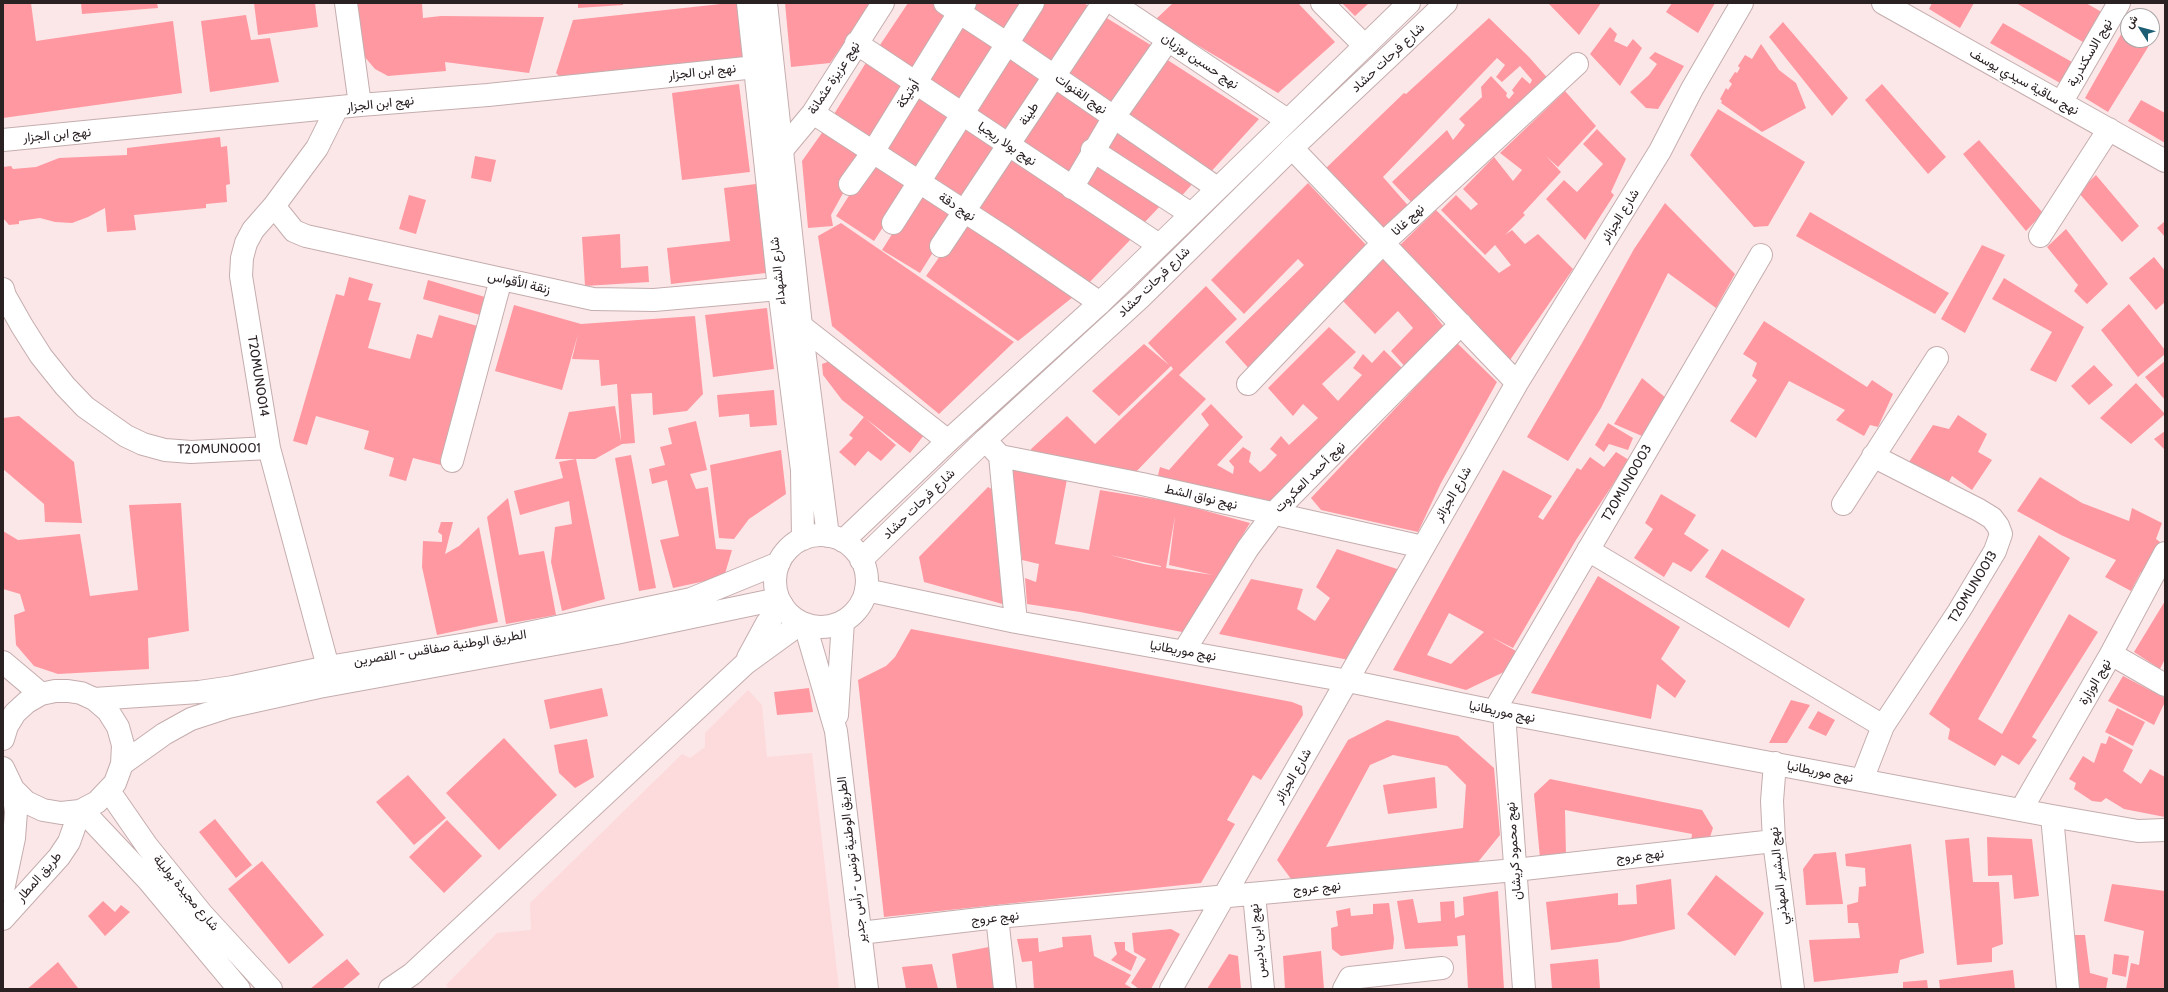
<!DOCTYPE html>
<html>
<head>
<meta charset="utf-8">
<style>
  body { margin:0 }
  #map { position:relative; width:2168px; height:992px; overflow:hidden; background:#fce7e8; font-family:Cabin,Vazirmatn,sans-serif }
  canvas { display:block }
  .frame { position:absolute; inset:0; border:4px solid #2a2122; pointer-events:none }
  .north { position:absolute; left:2120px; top:8px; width:40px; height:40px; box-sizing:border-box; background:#fff; border:1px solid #aaa6a7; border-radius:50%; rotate:306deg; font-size:11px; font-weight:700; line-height:16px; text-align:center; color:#2a2122 }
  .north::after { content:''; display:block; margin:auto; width:14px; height:18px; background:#1e5e74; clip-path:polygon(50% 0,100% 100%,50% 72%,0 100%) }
</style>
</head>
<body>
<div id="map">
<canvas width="2168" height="992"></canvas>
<div class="frame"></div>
<div class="north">ش</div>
</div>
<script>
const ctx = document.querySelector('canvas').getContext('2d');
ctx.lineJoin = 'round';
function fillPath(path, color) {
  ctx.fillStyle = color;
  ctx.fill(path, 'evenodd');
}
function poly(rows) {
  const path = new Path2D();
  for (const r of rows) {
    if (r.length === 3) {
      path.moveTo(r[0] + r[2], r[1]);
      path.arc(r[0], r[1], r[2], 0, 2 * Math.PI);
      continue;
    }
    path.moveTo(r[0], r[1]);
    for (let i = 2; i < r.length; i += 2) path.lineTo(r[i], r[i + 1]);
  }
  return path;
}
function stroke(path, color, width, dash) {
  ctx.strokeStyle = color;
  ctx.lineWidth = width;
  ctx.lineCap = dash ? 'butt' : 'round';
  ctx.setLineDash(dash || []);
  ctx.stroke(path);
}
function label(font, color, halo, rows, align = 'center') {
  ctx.font = font + ' Cabin,Vazirmatn,sans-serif';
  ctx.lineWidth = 3.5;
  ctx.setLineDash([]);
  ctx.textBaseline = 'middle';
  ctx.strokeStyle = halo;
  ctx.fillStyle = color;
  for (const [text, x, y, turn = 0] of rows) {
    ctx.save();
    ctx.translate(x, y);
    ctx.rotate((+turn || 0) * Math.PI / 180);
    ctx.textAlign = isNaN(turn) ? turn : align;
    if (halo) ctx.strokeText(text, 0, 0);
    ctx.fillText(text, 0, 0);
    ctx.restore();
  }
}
const built = poly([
  [748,690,762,705,767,757,812,753,839,989,448,989,446,985,497,933,531,930,530,903,682,754,690,758,705,747,705,733]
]);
const building = poly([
  [3,3,31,3,36,41,173,21,182,93,3,118],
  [81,3,157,3,158,8,82,14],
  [254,3,315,3,318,27,258,35],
  [352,3,422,3,423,18,441,16,544,17,529,73,445,62,446,71,388,76,375,69,363,55],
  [578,3,623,3,623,5,578,8],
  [730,3,738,3,745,60,563,80,556,73,573,20],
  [785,3,872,3,830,63,791,67],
  [908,3,933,3,953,16,914,75,876,51],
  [974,3,1027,3,1004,37,968,12],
  [1043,3,1084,3,1092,9,1052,67,1016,42],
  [1173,3,1298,3,1335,42,1278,93,1155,20],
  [1342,3,1369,3,1355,16],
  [1548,3,1601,3,1579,35],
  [1672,3,1715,3,1698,33,1666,12],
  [1932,3,1974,3,1960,28,1929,9],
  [2016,3,2086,3,2105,14,2088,45],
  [246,15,251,40,270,38,279,82,210,92,201,21],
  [1105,17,1154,47,1112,108,1064,76],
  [1489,18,1529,57,1551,82,1416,207,1392,182,1447,130,1453,140,1465,125,1459,119,1482,97,1481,87,1491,76,1507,93,1506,96,1509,99,1514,93,1512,90,1522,77,1530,84,1532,80,1520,66,1502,82,1496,77,1505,65,1497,58,1383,177,1412,210,1385,234,1324,170,1404,93,1406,94],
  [960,22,998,47,961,104,924,79],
  [1783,22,1848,98,1832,116,1769,37],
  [2003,23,2072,62,2060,83,1990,43],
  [1610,27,1617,34,1614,41,1627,47,1633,39,1642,48,1620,86,1590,54],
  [2124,29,2128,31,2128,40,2144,40,2150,44,2108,112,2085,98],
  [1761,44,1779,70,1796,83,1806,108,1762,132,1721,103,1722,101,1720,99,1726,88,1728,90,1732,84,1729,81,1735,72,1737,73,1740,68,1738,66,1745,55,1752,59],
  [1655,52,1684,66,1658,109,1646,108,1630,92,1649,75,1657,64,1649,58],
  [1010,55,1046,79,1008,135,972,111],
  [1166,59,1259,119,1208,175,1125,119],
  [867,61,908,86,871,144,831,119],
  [739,84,750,172,682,180,672,93],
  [1882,84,1946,157,1928,174,1865,100],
  [1057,89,1107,120,1068,176,1020,144],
  [1565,91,1596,126,1558,167,1546,156,1561,172,1523,213,1525,215,1505,235,1512,230,1525,244,1538,234,1573,269,1510,360,1461,308,1398,247,1436,210,1499,273,1511,265,1495,245,1485,255,1441,210,1456,195,1471,210,1478,204,1463,189,1494,157,1513,181,1522,170,1500,153],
  [914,94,952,118,917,173,879,149],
  [2141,100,2165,113,2165,143,2128,121],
  [1718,109,1805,162,1768,226,1754,227,1690,155],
  [964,122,1001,146,962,204,926,179],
  [1113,126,1195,181,1177,201,1099,148],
  [1597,129,1626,159,1611,192,1614,195,1585,240,1546,199,1564,180,1577,192,1603,164,1583,144],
  [824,130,864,155,831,215,833,226,808,228,802,161],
  [220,137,221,147,227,146,230,184,226,185,227,202,206,204,206,208,134,215,136,230,107,232,105,208,88,217,72,223,55,222,40,218,19,221,19,224,9,225,3,218,3,167,11,166,13,169,36,167,59,158,127,155,127,148],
  [1979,140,2043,213,2026,231,1963,154],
  [475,156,496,160,491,182,471,178],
  [873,158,912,183,874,241,836,216],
  [1012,158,1132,238,1085,287,974,213],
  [1095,159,1163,203,1143,224,1079,184],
  [2096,175,2139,226,2122,242,2078,192],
  [1308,183,1368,247,1252,372,1225,342,1304,265,1298,259,1244,314,1211,280],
  [756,184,766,273,671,284,667,248,730,241,724,188],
  [920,190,957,214,920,273,882,250],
  [409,195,426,200,416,234,399,229],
  [1665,203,1735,274,1716,308,1668,273,1601,408,1568,461,1527,437,1582,343,1634,249],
  [1810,212,1949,293,1935,314,1796,236],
  [968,216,1078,293,1018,341,926,276],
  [2165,221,2165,237,2157,228],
  [841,223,1014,342,939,414,832,326,818,236],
  [2066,229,2108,284,2087,304,2074,291,2078,285,2047,247],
  [620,234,621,268,648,266,649,282,585,286,582,237],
  [1982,245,2005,255,1965,333,1941,319],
  [1381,256,1417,293,1448,332,1408,370,1391,351,1413,328,1398,311,1375,334,1340,298],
  [2154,257,2165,271,2165,302,2156,310,2129,278],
  [349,277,373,284,368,300,381,303,368,348,410,359,417,334,432,338,439,315,481,327,441,465,413,458,406,481,389,476,394,458,364,449,369,431,316,416,307,445,293,441,336,294,344,296],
  [2004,278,2084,327,2056,382,2030,370,2052,332,1992,299],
  [428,280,485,297,480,315,423,299],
  [1206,286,1237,319,1179,375,1206,399,1133,475,1034,458,1031,449,1067,416,1095,444,1173,369,1171,366,1119,416,1092,391,1144,344,1169,365,1148,343],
  [2129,304,2165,350,2165,354,2138,377,2101,330],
  [514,305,581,324,695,316,703,394,687,411,653,415,652,393,631,394,635,443,622,444,595,459,555,459,569,412,615,406,621,442,617,384,601,386,599,360,572,359,578,334,562,390,495,371],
  [767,308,774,369,713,377,705,315],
  [1764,321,1867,387,1872,380,1893,394,1878,427,1870,425,1864,436,1836,420,1845,410,1789,381,1756,438,1730,421,1757,380,1752,376,1757,363,1743,354],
  [1329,327,1356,352,1322,384,1338,401,1362,375,1353,368,1363,354,1372,363,1384,350,1403,369,1269,506,1157,479,1160,467,1169,470,1209,425,1201,414,1211,404,1243,437,1217,465,1233,474,1234,467,1229,461,1243,447,1251,452,1249,462,1260,472,1265,468,1277,455,1270,449,1281,436,1289,445,1318,418,1303,404,1293,416,1268,388],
  [1457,343,1497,382,1441,483,1418,532,1321,510,1311,498],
  [830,361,924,435,910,453,842,400,823,375,822,364],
  [2165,361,2165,400,2145,377],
  [2094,365,2113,385,2089,405,2071,386],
  [1642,378,1666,398,1642,436,1614,424],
  [2136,383,2165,414,2131,444,2100,418],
  [774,390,777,425,750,427,749,414,719,417,717,395],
  [1958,415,1987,434,1978,452,1992,460,1972,490,1952,476,1946,487,1909,462,1933,425,1949,429],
  [19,416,74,462,82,523,45,522,44,504,3,469,3,418],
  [864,417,896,445,881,461,868,451,855,466,839,452,853,438,849,435],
  [696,421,707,470,690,474,696,489,708,487,716,549,732,550,724,577,673,588,660,540,679,536,667,480,652,484,649,469,665,465,660,447,672,444,668,428],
  [1608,423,1633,438,1628,450,1609,444,1604,452,1595,445],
  [2165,431,2165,450,2154,439],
  [781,450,786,494,749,519,734,539,719,538,710,465],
  [1616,452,1629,460,1576,540,1513,648,1491,637,1516,651,1504,672,1466,690,1393,670,1503,470,1552,496,1538,517,1543,520,1577,468,1581,470,1590,457,1604,467],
  [1449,613,1484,632,1451,664,1427,655],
  [631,455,656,588,639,591,615,458],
  [576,459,605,599,562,611,551,562,555,527,572,524,569,501,520,515,514,491,563,478,559,462],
  [1011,468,1067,479,1055,544,1089,550,1100,490,1177,503,1250,523,1218,576,1187,633,1080,612,1027,604,1025,578,1036,582,1039,564,1022,560],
  [1175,516,1169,565,1213,575,1166,568],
  [1110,555,1161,566,1161,567,1144,564],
  [2040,477,2082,503,2129,521,2132,508,2162,523,2156,539,2164,545,2147,575,2141,572,2131,591,2105,577,2116,560,2061,535,2017,511],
  [988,487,997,492,1006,605,924,582,919,557],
  [1661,494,1696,515,1684,534,1709,550,1691,572,1673,562,1664,577,1634,558,1653,529,1645,523],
  [508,498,519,555,544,551,556,615,506,624,487,517],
  [181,503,189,631,148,638,149,669,58,674,34,666,16,645,14,615,25,611,20,594,3,589,3,531,18,540,80,534,90,596,138,590,129,505],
  [441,522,453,522,445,554,459,546,479,527,498,622,437,635,422,567,423,541,442,542,442,535,438,532],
  [2039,535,2070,558,1978,719,2002,734,2069,614,2098,632,2032,737,2037,740,2019,765,2002,755,1995,766,1948,739,1950,729,1929,714],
  [1337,549,1400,570,1349,660,1219,634,1251,579,1303,589,1297,609,1315,621,1330,598,1316,587],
  [1722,549,1805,599,1789,628,1705,577],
  [1598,576,1680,627,1661,659,1686,681,1675,698,1657,684,1651,719,1531,693],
  [2165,601,2165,659,2160,669,2134,652],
  [911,629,1292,702,1302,706,1303,715,1261,780,1253,775,1227,820,1235,824,1201,883,884,917,858,680,886,666,895,657],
  [2123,676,2165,698,2165,702,2154,725,2108,701],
  [602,688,608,716,550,729,544,700],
  [809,688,813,712,777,715,774,692],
  [1791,700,1810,705,1787,743,1769,743],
  [2117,708,2145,722,2133,746,2105,732],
  [1818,711,1835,720,1826,736,1808,728],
  [1387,720,1458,736,1494,768,1500,835,1478,862,1294,883,1277,860,1348,740],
  [1393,755,1447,766,1466,785,1463,828,1326,847,1370,765],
  [2109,736,2133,750,2123,771,2141,784,2150,769,2165,777,2165,817,2124,809,2106,798,2101,802,2092,801,2074,789,2076,783,2069,779,2083,756,2094,763,2101,743,2106,744],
  [504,738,557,795,499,850,446,793],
  [587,739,594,777,575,788,559,773,554,745],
  [408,775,446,818,414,845,376,802],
  [1435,777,1437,808,1388,814,1383,785],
  [1550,779,1702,810,1713,828,1709,840,1691,841,1692,834,1565,810,1566,856,1540,858,1534,794],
  [215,819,252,865,236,878,199,832],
  [447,820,482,856,444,893,409,857],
  [1987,837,2032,839,2039,896,2014,899,2012,875,1988,876],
  [1969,838,1973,882,1999,882,2003,944,1992,948,1992,962,1957,965,1945,840],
  [1911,844,1924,953,1900,960,1898,973,1814,982,1809,940,1860,938,1858,923,1848,923,1847,905,1858,902,1859,887,1866,886,1865,868,1846,866,1845,854],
  [1836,852,1843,904,1806,905,1803,869,1814,854],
  [262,861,324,935,289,964,228,889],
  [1716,875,1764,913,1735,956,1687,914],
  [1671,879,1675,929,1619,942,1551,950,1546,902,1618,893,1618,905,1637,904,1636,885],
  [2112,884,2165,891,2165,989,2126,989,2131,963,2139,965,2144,931,2104,921],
  [1498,891,1504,989,1468,989,1465,935,1457,936,1458,946,1405,949,1397,901,1413,899,1418,923,1441,921,1440,902,1454,901,1455,918,1464,915,1463,897],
  [103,901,115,912,121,905,130,912,105,936,88,916],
  [1389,903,1394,939,1393,949,1341,956,1332,949,1331,928,1338,926,1336,911,1350,908,1351,916,1373,914,1373,904],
  [1171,929,1180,934,1151,989,1139,989,1131,983,1146,959,1134,952,1132,933],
  [1091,935,1094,956,1131,975,1125,984,1133,989,1034,989,1032,961,1022,962,1017,939,1038,938,1039,952,1063,947,1062,937],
  [2071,935,2085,935,2090,973,2108,978,2106,989,2078,989],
  [1114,942,1125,942,1125,950,1137,957,1131,971,1111,960,1117,954],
  [989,947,996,989,957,989,952,954],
  [1321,951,1324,989,1285,989,1283,956],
  [1229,954,1238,956,1241,989,1207,989],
  [2114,954,2129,956,2126,977,2112,974],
  [347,959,360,974,342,989,310,989],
  [1598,959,1600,989,1552,989,1550,964],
  [58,962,78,988,27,989,32,985],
  [932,964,938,989,906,989,902,967],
  [2013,970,2015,989,1940,989,1939,980],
  [1927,980,1928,989,1903,989,1903,982]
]);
const minor = poly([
  [346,3,360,105],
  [945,3,1006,43,1217,188],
  [1113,3,1287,120],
  [1322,3,1365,46],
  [1883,3,2165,161],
  [856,43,1159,245],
  [2061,103,2119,3],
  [813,113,1004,237,1100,303],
  [3,140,360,105,488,95,756,67],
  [1292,148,1517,383],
  [782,150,813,113,883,3],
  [1092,150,1191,214],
  [850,184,873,152,965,3],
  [1072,188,1114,117,1168,40],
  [274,206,294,231,306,236,593,299,654,300,779,289],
  [893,223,1033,3],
  [2040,236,2109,129],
  [941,246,1103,3],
  [3,289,5,296,22,326,41,356,65,386,85,407,126,436,143,444,165,450,191,452,269,448],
  [801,326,948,441],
  [1248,384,1382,244,1577,64],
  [985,440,1000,456,1142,484,1423,547],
  [1000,456,1016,622],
  [452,461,501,279],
  [1843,504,1937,358],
  [1588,550,1883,726],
  [866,590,1016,622,1348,681,1494,711,2052,816,2138,831,2165,830],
  [1184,651,1248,548,1274,513,1461,324],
  [2111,654,2165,685],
  [748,658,767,623,782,605],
  [328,667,269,448,241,276,242,258,246,243,253,230,274,206,317,148,337,108],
  [1494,711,1761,255],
  [1504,713,1524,989],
  [1775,763,1772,801,1774,841,1793,989],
  [1862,780,1883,726,1959,611,1995,551,2001,534,1998,526,1992,518,1979,510,1873,456],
  [2021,810,2111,654,2165,553],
  [2052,816,2068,989],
  [1254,894,1263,989],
  [997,917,1005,989],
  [860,933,997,917,1515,870,1774,841],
  [390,989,412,974,746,663,801,623],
  [1171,989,1517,383,1660,151,1692,89,1742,3],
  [1344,989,1350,978,1442,968]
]);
const major = poly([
  [748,3,779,289,802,470,803,539],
  [766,3,801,326,828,536],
  [821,581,46],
  [843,541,948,441,1100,303,1409,3],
  [861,560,985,440,1140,298,1292,148,1446,3],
  [805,625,836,731,867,989],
  [3,662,41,694],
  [94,699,199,692,233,687,328,667,509,637,691,599,779,563],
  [837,715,843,621],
  [3,739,7,726,15,713,27,702,41,694,55,691,68,691,81,693,94,699,108,711,118,727,123,745,122,764,115,783,97,802,80,811,61,813,43,810,26,802,13,789,3,768],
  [122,764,164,734,191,719,228,707,319,687,616,633,778,599],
  [109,791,147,846,202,914,271,989],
  [82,810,148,880,239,989],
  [3,890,14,838,16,812,13,789],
  [3,919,59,857,69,842,80,811]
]);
const streetNames = [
  ["نهج الاسكندرية",2090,53,-60],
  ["شارع فرحات حشاد",1388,58,-43],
  ["نهج حسين بوزيان",1200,61,34],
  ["نهج ابن الجزار",702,72,-6],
  ["نهج عزيزة عثمانة",834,78,-57],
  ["نهج ساقية سيدي يوسف",2024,82,29],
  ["أوتيكة",908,94,-58],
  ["نهج القنوات",1081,94,35],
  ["نهج ابن الجزار",380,104,-6],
  ["طينة",1029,114,-56],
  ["نهج ابن الجزار",57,135,-5],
  ["نهج بولا ريجيا",1007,144,34],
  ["نهج دقة",957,207,33],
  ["شارع الجزائر",1620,216,-58],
  ["نهج غانا",1408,220,-43],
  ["شارع الشهداء",778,271,-96],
  ["شارع فرحات حشاد",1154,282,-44],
  ["زنقة الأقواس",519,283,13],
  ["T20MUN0014",258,376,81],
  ["T20MUN0001",219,449,-1],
  ["نهج أحمد العكروت",1310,477,-45],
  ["T20MUN0003",1627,483,-60],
  ["شارع الجزائر",1453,494,-60],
  ["نهج نواق الشط",1201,497,13],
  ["شارع فرحات حشاد",919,504,-44],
  ["T20MUN0013",1973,587,-59],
  ["الطريق الوطنية صفاقس - القصرين",440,648,-9],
  ["نهج موريطانيا",1183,651,10],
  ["نهج الوزارة",2095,682,-60],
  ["نهج موريطانيا",1502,712,11],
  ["نهج موريطانيا",1820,772,11],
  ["شارع الجزائر",1293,776,-60],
  ["نهج محمود كريشان",1514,851,-94],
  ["نهج عروج",1640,856,-6],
  ["الطريق الوطنية تونس - رأس جدير",852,860,-97],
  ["نهج البشير المهذبي",1779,876,-96],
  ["طريق المطار",39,877,-49],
  ["نهج عروج",1317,888,-5],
  ["شارع مجيدة بوليلة",186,893,50],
  ["نهج عروج",995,918,-6],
  ["نهج ابن باديس",1258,941,-96]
];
fillPath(built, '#fddadc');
fillPath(building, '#ff98a1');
stroke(minor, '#c5adae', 24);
stroke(major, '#c5adae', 24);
stroke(minor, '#fff', 22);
stroke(major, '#fff', 22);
label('13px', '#2a2122', '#fff', streetNames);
</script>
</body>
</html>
